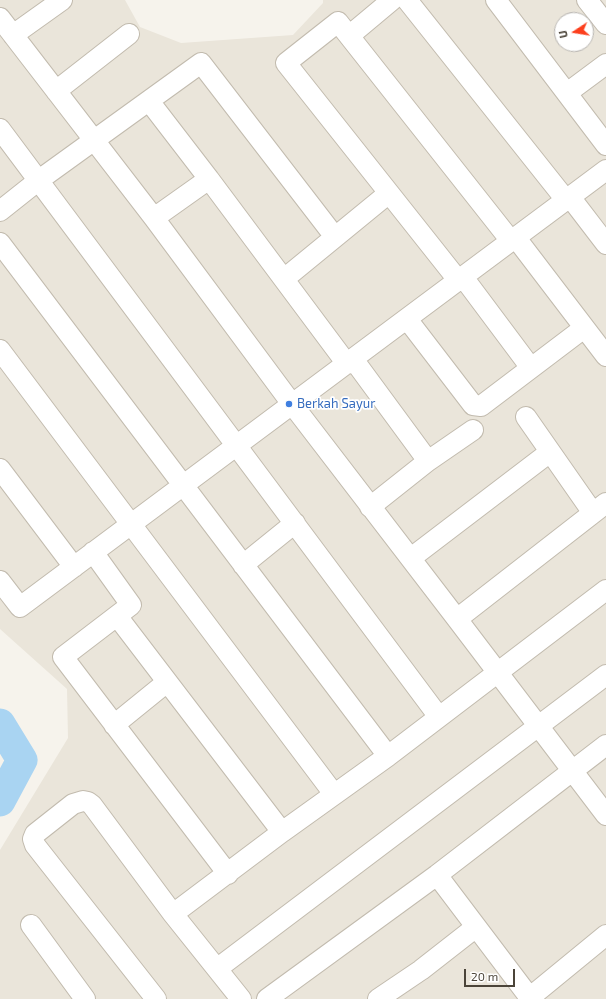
<!DOCTYPE html>
<html>
<head>
<meta charset="utf-8">
<style>
  body { margin:0 }
  #map { position:relative; width:606px; height:999px; overflow:hidden; background:#f6f3ec; font-family:"Exo 2",sans-serif }
  canvas { display:block }
  .north { position:absolute; left:554px; top:12px; width:40px; height:40px; box-sizing:border-box; background:#fff; border:1px solid #b7b4b0; border-radius:50%; rotate:258deg; font-size:11px; font-weight:700; line-height:16px; text-align:center; color:#4b4439 }
  .north::after { content:''; display:block; margin:auto; width:14px; height:18px; background:#fc3f1d; clip-path:polygon(50% 0,100% 100%,50% 72%,0 100%) }
  .scale { position:absolute; left:464px; top:969px; width:51px; height:18px; box-sizing:border-box; border:2px solid #4b4439; border-top:0; padding-left:5px; font-size:12px; line-height:14px; white-space:nowrap; color:#4b4439; -webkit-text-stroke:3px #fff; paint-order:stroke }
</style>
</head>
<body>
<div id="map">
<canvas width="606" height="999"></canvas>
<div class="north">U</div>
<div class="scale">20 m</div>
</div>
<script>
const ctx = document.querySelector('canvas').getContext('2d');
ctx.lineJoin = 'round';
function fillPath(path, color) {
  ctx.fillStyle = color;
  ctx.fill(path, 'evenodd');
}
function poly(rows) {
  const path = new Path2D();
  for (const r of rows) {
    path.moveTo(r[0], r[1]);
    for (let i = 2; i < r.length; i += 2) path.lineTo(r[i], r[i + 1]);
  }
  return path;
}
function stroke(path, color, width, dash) {
  ctx.strokeStyle = color;
  ctx.lineWidth = width;
  ctx.lineCap = dash ? 'butt' : 'round';
  ctx.setLineDash(dash || []);
  ctx.stroke(path);
}
function label(font, color, halo, rows, align = 'center') {
  ctx.font = font + ' "Exo 2",sans-serif';
  ctx.lineWidth = 3.5;
  ctx.setLineDash([]);
  ctx.textBaseline = 'middle';
  ctx.strokeStyle = halo;
  ctx.fillStyle = color;
  for (const [text, x, y, turn = 0] of rows) {
    ctx.save();
    ctx.translate(x, y);
    ctx.rotate((+turn || 0) * Math.PI / 180);
    ctx.textAlign = isNaN(turn) ? turn : align;
    if (halo) ctx.strokeText(text, 0, 0);
    ctx.fillText(text, 0, 0);
    ctx.restore();
  }
}
const residential = poly([
  [0,0,125,0,140,27,181,43,293,35,323,3,323,0,606,0,606,999,0,999,0,850,68,738,67,689,0,629],
  [562,20,586,20,586,44,562,44]
]);
const river = poly([
  [0,724,22,760,0,801]
]);
const minor = poly([
  [407,0,566,200],
  [496,0,606,145],
  [587,0,606,24],
  [0,18,154,218,292,404,457,619,606,815],
  [13,35,62,0],
  [349,36,392,0],
  [56,91,129,34],
  [567,93,606,64],
  [149,101,209,179],
  [0,129,439,717],
  [570,197,606,244],
  [0,211,39,180,201,63,335,237],
  [154,218,209,179,347,364],
  [516,238,606,356],
  [0,243,388,756],
  [463,277,531,368],
  [284,279,389,193],
  [458,280,286,63,338,22,511,241],
  [407,319,473,405,481,406,584,328],
  [0,350,334,794],
  [353,359,428,461],
  [526,417,593,513],
  [0,469,74,567],
  [370,507,428,461,473,430],
  [93,552,131,605,63,657,228,874],
  [411,558,550,452],
  [243,565,295,523],
  [0,581,20,607,606,170],
  [117,616,282,832],
  [457,619,606,503],
  [114,725,167,682],
  [437,875,530,998],
  [173,914,282,832,388,756,606,590],
  [31,925,85,999],
  [218,968,606,675],
  [156,999,35,845,33,839,35,834,73,804,83,801,88,802,92,805,173,914,241,999],
  [267,999,437,875,606,745],
  [378,999,421,970,476,927],
  [528,999,606,935]
]);
const markers = [
  [289,404,4,"#3f7fe0"]
];
const shopNames = [
  ["Berkah Sayur",297,404]
];
fillPath(residential, '#eae5da');
stroke(river, '#a9d4f2', 31);
stroke(minor, '#c2bbae', 22);
stroke(minor, '#fff', 20);
for (const [x, y, r, color] of markers) {
  const dot = new Path2D();
  dot.arc(x, y, r, 0, 2 * Math.PI);
  ctx.fillStyle = color;
  ctx.fill(dot);
  stroke(dot, '#fff', 1.5);
}
label('13px', '#366cbe', '#fff', shopNames, 'left');
</script>
</body>
</html>
